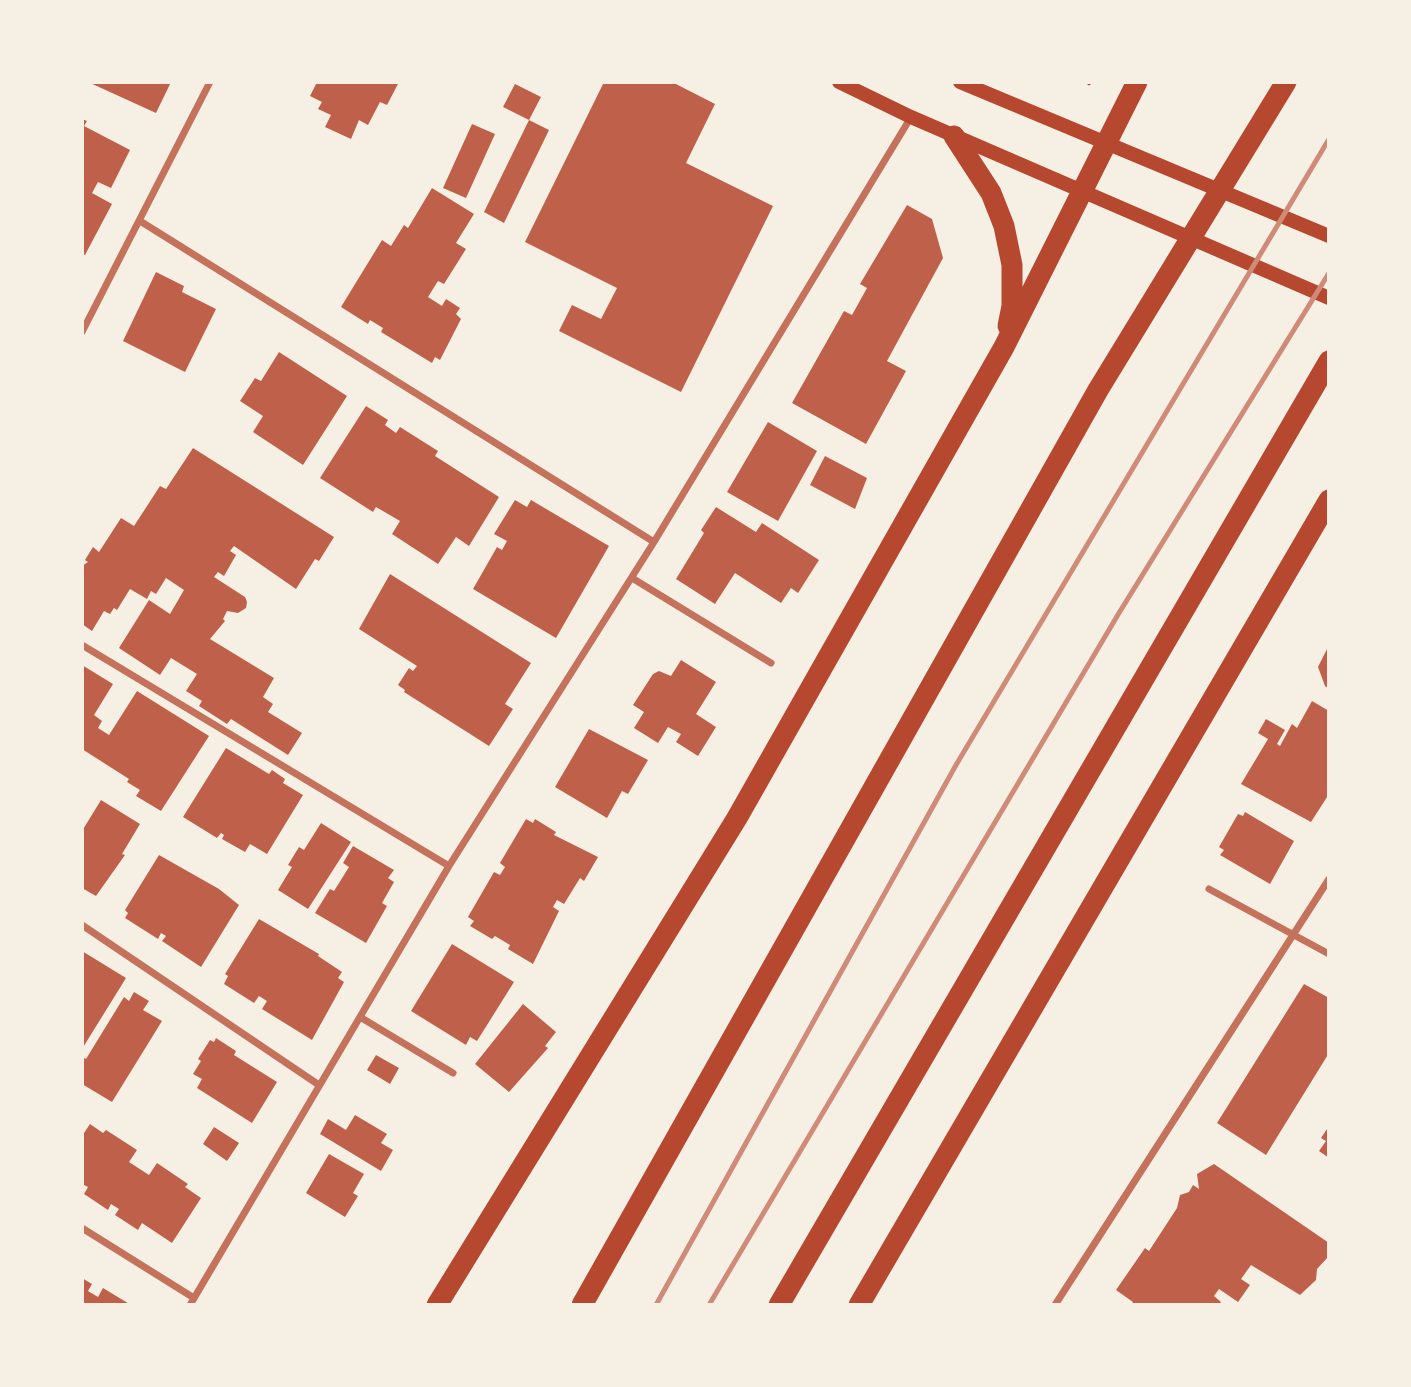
<!DOCTYPE html>
<html>
<head>
<meta charset="utf-8">
<style>
  body { margin:0 }
  #map { position:relative; width:1411px; height:1387px; overflow:hidden; background:#f6efe4; font-family:Merriweather,serif }
  canvas { display:block }
  .frame { position:absolute; inset:0; border:84px solid #f6efe4; pointer-events:none }
</style>
</head>
<body>
<div id="map">
<canvas width="1411" height="1387"></canvas>
<div class="frame"></div>
</div>
<script>
const ctx = document.querySelector('canvas').getContext('2d');
ctx.lineJoin = 'round';
function fillPath(path, color) {
  ctx.fillStyle = color;
  ctx.fill(path, 'evenodd');
}
function poly(rows) {
  const path = new Path2D();
  for (const r of rows) {
    path.moveTo(r[0], r[1]);
    for (let i = 2; i < r.length; i += 2) path.lineTo(r[i], r[i + 1]);
  }
  return path;
}
function stroke(path, color, width, dash) {
  ctx.strokeStyle = color;
  ctx.lineWidth = width;
  ctx.lineCap = dash ? 'butt' : 'round';
  ctx.setLineDash(dash || []);
  ctx.stroke(path);
}
const building = poly([
  [88,82,171,82,156,113],
  [317,82,399,82,387,105,380,102,368,125,359,120,351,139,325,127,331,115,318,109,322,102,310,96],
  [604,82,672,82,715,104,686,163,773,206,681,392,559,331,572,305,601,319,617,288,525,242],
  [515,84,541,97,529,120,503,107],
  [82,119,87,121,84,126,130,150,111,188,98,182,92,193,112,204,85,255,82,254],
  [529,120,549,130,504,223,484,212],
  [472,124,495,134,466,198,443,188],
  [432,188,474,214,456,243,466,249,444,284,438,281,428,297,442,306,446,299,460,308,456,314,461,319,440,360,435,357,432,363,381,332,383,328,370,320,368,324,341,307,382,240,391,246,404,225,408,228],
  [907,205,932,219,943,258,887,361,906,371,866,444,792,403,844,311,852,315,867,288,860,284],
  [156,272,184,286,182,292,216,309,185,372,123,341],
  [279,352,347,396,303,465,253,432,263,416,240,401,255,378,261,381],
  [366,406,388,420,385,425,396,433,400,427,438,451,435,456,499,497,469,546,456,537,438,564,392,534,400,521,376,507,373,512,320,478],
  [768,422,817,451,778,521,727,492],
  [193,448,334,537,319,561,315,559,296,589,234,546,230,551,236,555,224,576,218,572,214,577,245,597,247,602,246,608,238,613,227,611,223,619,225,621,210,639,274,678,263,697,273,704,268,712,302,733,288,755,231,719,227,724,199,706,202,701,186,691,197,674,171,658,160,675,119,648,149,600,170,614,184,590,166,578,156,594,151,591,147,599,130,589,117,610,114,608,110,614,104,611,92,631,82,624,82,566,88,562,85,560,93,547,99,552,121,518,134,526,160,486,166,489],
  [825,456,867,478,855,509,810,485],
  [515,500,527,507,531,500,609,546,556,638,473,589,497,547,502,550,507,541,494,534],
  [716,507,756,532,762,523,819,560,798,593,791,588,781,603,735,573,715,604,676,579,704,533,701,530],
  [390,574,531,663,505,704,513,709,489,746,404,692,405,690,398,685,409,668,413,671,417,666,359,629],
  [1329,645,1329,689,1325,686,1318,667],
  [681,660,716,682,696,714,716,727,698,756,676,742,681,734,668,727,658,743,634,728,644,712,633,705,653,674,659,671,671,676],
  [82,665,113,684,94,715,102,721,98,728,109,735,137,691,209,736,161,811,136,796,140,790,127,782,129,779,82,749],
  [1312,701,1329,711,1329,794,1311,822,1241,784,1268,739,1258,733,1266,719,1285,730,1277,744,1280,746,1292,724,1297,728],
  [589,729,648,760,628,794,622,791,607,818,555,787],
  [226,748,269,774,272,770,285,779,283,783,303,795,267,854,250,844,245,852,222,839,224,835,221,833,217,838,183,817],
  [101,800,140,824,122,854,125,855,96,896,82,888,82,831],
  [1245,812,1294,841,1270,884,1220,855,1224,850,1219,847,1238,814,1243,816],
  [526,819,533,823,535,819,556,832,554,835,598,857,584,881,580,878,564,904,557,900,553,907,559,911,533,964,508,949,510,945,495,936,492,939,470,926,474,921,468,917,494,872,500,875,505,867,500,863],
  [321,823,351,842,308,909,278,890,292,867,288,865,299,847,304,850],
  [353,846,394,870,388,878,394,882,382,903,387,906,366,943,315,913,330,889,334,891,349,867,343,863],
  [159,855,219,889,239,905,201,967,162,941,166,936,161,933,158,939,125,918,128,913,125,910],
  [259,919,319,954,318,956,342,972,338,978,344,982,312,1040,262,1009,267,1001,259,996,254,1003,224,984,228,976,225,974],
  [452,944,514,982,477,1041,470,1037,466,1045,411,1011],
  [82,951,126,978,82,1049],
  [1304,984,1329,998,1329,1053,1266,1155,1217,1123],
  [134,992,149,1001,143,1010,162,1021,112,1102,82,1084,82,1057,86,1059,124,997,129,1001],
  [523,1004,556,1032,545,1046,548,1048,509,1092,475,1064],
  [216,1038,236,1051,234,1055,277,1082,252,1123,197,1088,202,1079,193,1074,201,1061,198,1059,210,1040,214,1042],
  [376,1055,399,1068,390,1084,367,1070],
  [355,1115,387,1134,381,1143,393,1150,381,1171,320,1134,328,1119,346,1130],
  [90,1124,103,1133,106,1130,137,1150,129,1162,149,1175,157,1163,188,1184,185,1187,201,1198,172,1243,142,1223,138,1230,115,1215,119,1209,111,1204,108,1210,84,1194,88,1187,82,1184,82,1136],
  [1329,1126,1329,1158,1319,1151,1326,1141,1321,1138],
  [214,1127,239,1143,227,1161,203,1144],
  [329,1154,364,1174,353,1193,358,1196,345,1217,306,1193],
  [1214,1164,1329,1243,1328,1257,1317,1269,1316,1280,1300,1295,1251,1265,1241,1279,1250,1285,1238,1302,1219,1289,1214,1296,1221,1302,1219,1305,1131,1305,1133,1302,1116,1290,1145,1248,1149,1251,1177,1208,1180,1195,1189,1192,1193,1185,1199,1189,1197,1174],
  [82,1278,92,1284,88,1291,98,1297,103,1288,131,1305,82,1305]
]);
const path = poly([
  [1089,83,1090,82]
]);
const minor = poly([
  [140,221,654,542],
  [82,332,210,82],
  [632,578,771,663],
  [82,645,449,866],
  [1209,889,1329,954],
  [82,925,319,1085],
  [360,1017,453,1073],
  [82,1228,194,1298],
  [190,1305,449,866,654,542,911,117],
  [1055,1305,1329,879]
]);
const secondary = poly([
  [839,82,911,117,1329,298],
  [960,82,1329,236]
]);
const motorway = poly([
  [954,136,991,193,1004,226,1012,265,1012,306,1008,326],
  [437,1305,737,818,1004,347,1137,82],
  [582,1305,1098,390,1286,82],
  [779,1305,1329,361],
  [859,1305,1329,500]
]);
const rail = poly([
  [656,1305,956,765,1329,139],
  [709,1305,1119,613,1329,273]
]);
fillPath(building, '#bf614a');
stroke(path, '#b5482f', 4.5);
stroke(minor, '#c5725c', 7);
stroke(secondary, '#b5482f', 14);
stroke(motorway, '#b5482f', 21);
stroke(rail, '#cf8b77', 5);
</script>
</body>
</html>
